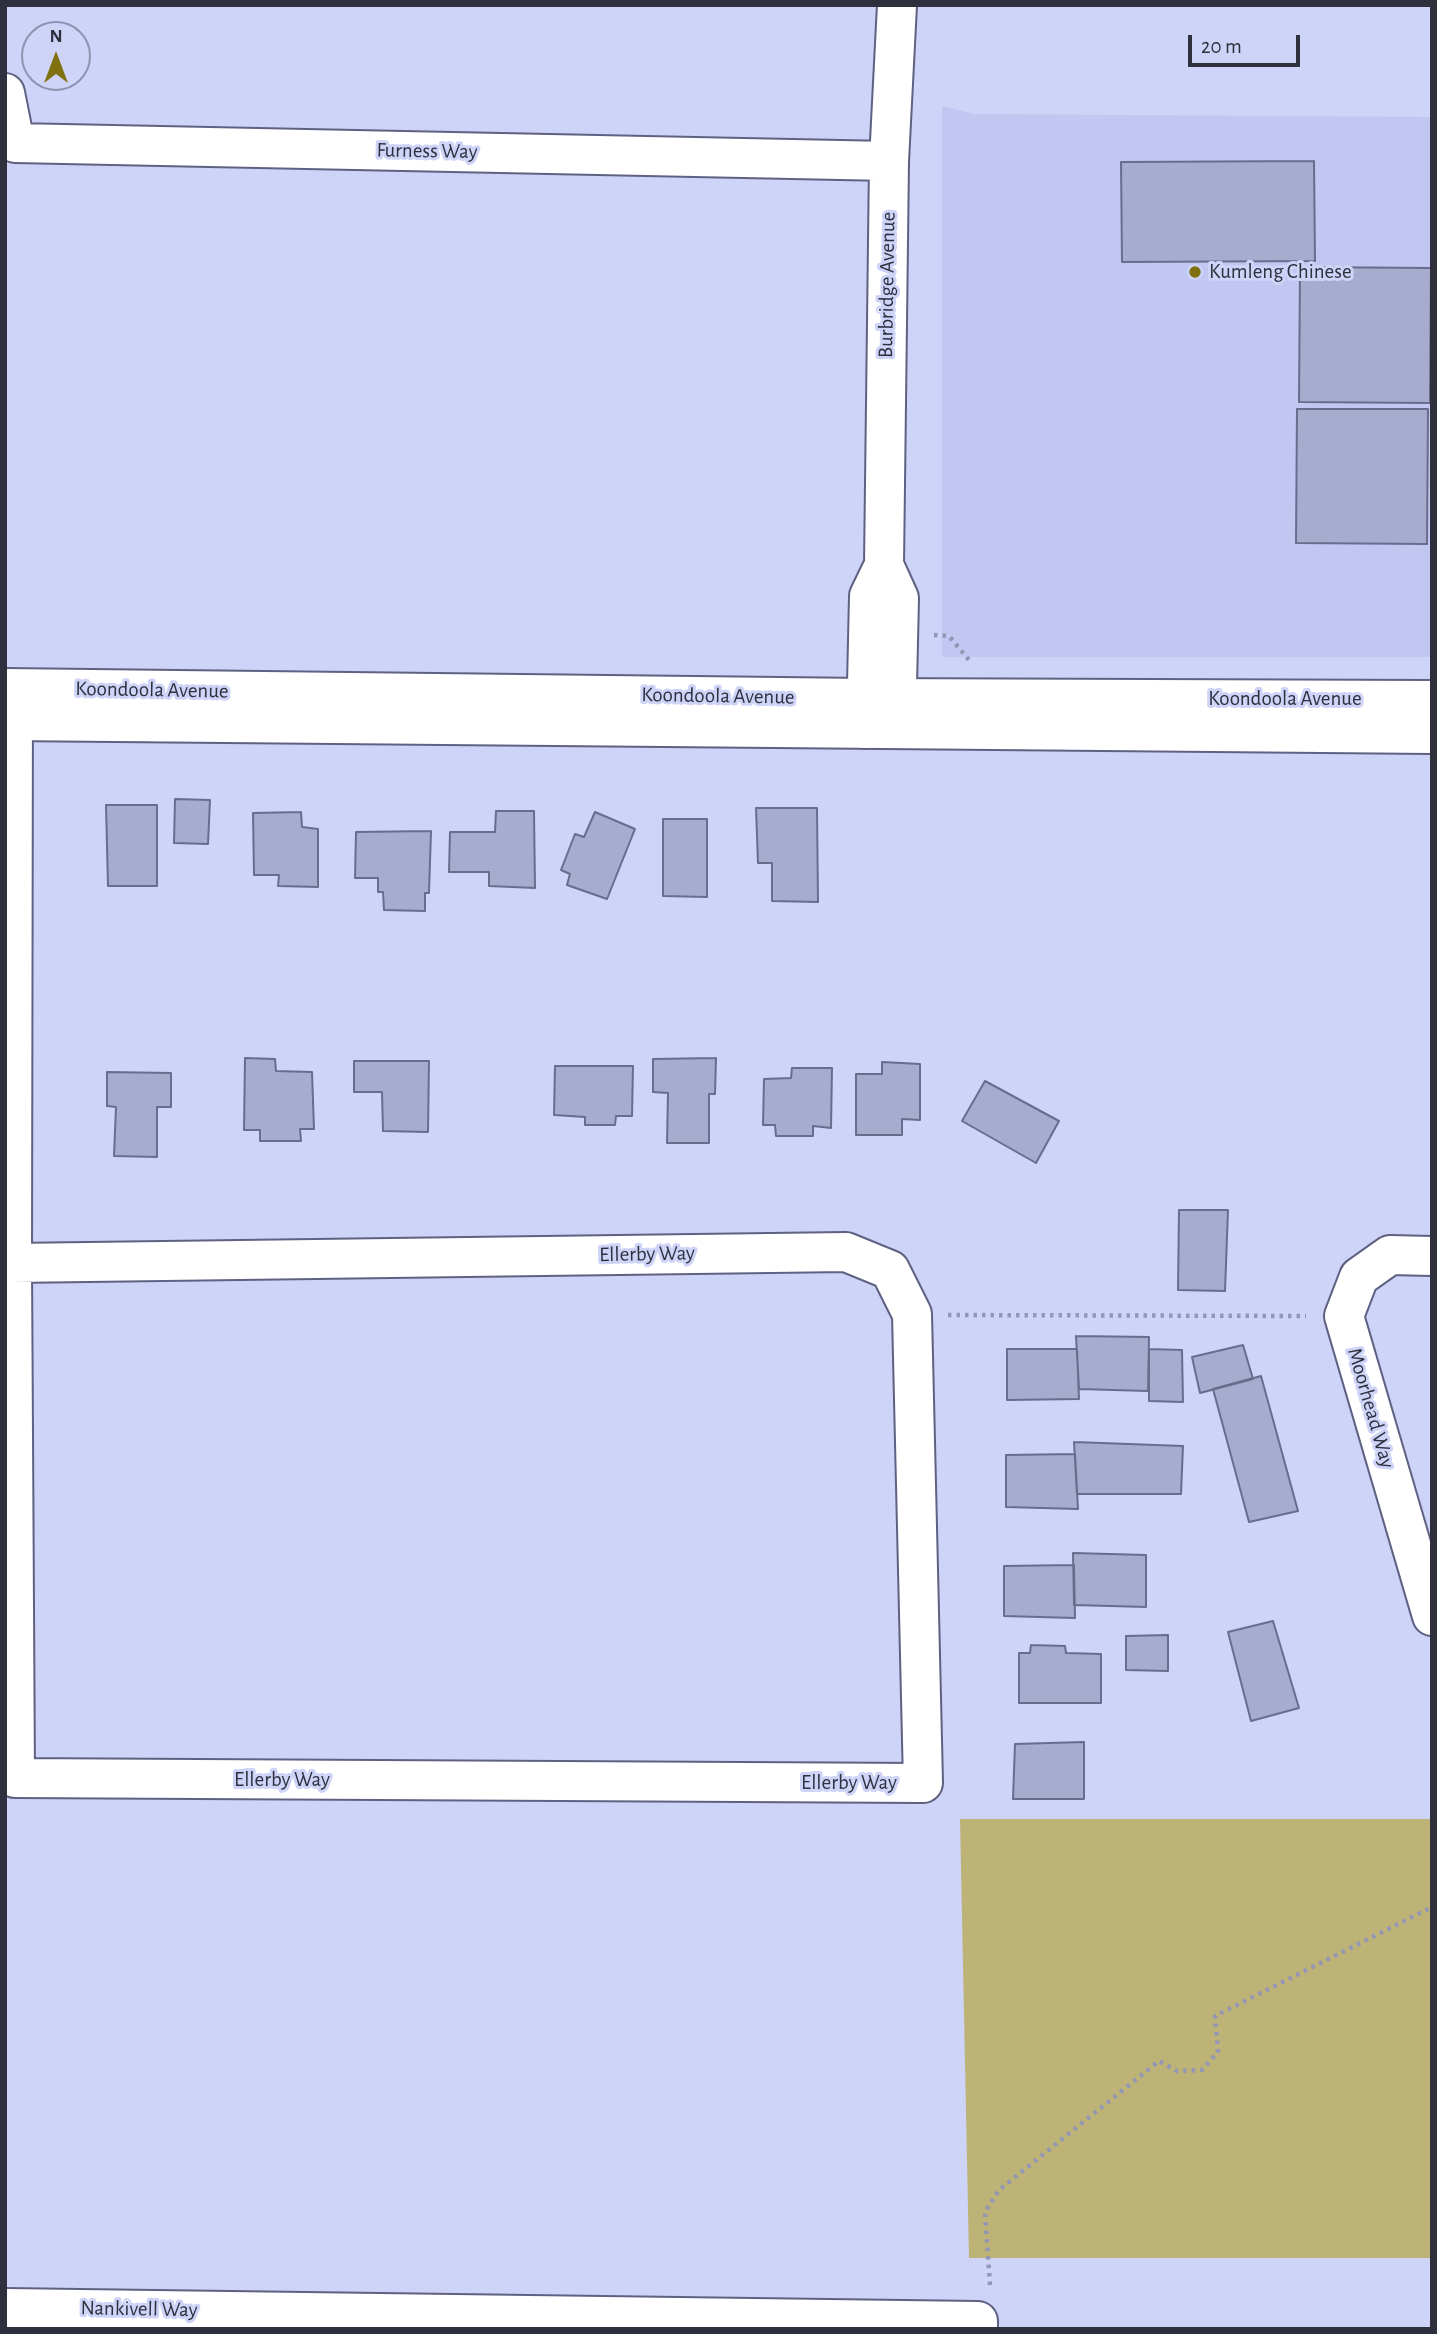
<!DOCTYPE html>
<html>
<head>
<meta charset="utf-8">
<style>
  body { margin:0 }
  #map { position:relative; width:1437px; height:2334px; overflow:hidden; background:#ced3f8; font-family:"Alegreya Sans",sans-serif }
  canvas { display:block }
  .frame { position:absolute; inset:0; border:7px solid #2e303e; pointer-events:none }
  .north { position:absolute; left:21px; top:21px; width:70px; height:70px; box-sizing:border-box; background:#ced3f8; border:2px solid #8e92ae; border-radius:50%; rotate:0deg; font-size:19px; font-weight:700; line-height:28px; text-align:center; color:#2e303e }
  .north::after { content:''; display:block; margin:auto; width:24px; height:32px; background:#807110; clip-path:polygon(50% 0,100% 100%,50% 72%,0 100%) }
  .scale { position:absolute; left:1188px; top:35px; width:112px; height:32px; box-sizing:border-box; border:4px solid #2e303e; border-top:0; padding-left:9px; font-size:21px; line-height:24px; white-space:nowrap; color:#2e303e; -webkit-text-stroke:5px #ced3f8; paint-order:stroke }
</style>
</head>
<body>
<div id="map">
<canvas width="1437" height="2334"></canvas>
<div class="frame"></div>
<div class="north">N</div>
<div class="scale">20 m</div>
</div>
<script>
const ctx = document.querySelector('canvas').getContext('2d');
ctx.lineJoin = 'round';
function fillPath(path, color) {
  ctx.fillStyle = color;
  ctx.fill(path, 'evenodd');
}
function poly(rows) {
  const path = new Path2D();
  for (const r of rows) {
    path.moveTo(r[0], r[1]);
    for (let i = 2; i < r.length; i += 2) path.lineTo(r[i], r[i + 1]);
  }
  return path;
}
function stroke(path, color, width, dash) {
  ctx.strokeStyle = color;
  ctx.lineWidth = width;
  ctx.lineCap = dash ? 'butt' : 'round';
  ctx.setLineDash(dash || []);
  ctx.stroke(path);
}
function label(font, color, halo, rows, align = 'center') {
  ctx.font = font + ' "Alegreya Sans",sans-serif';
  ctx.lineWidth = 6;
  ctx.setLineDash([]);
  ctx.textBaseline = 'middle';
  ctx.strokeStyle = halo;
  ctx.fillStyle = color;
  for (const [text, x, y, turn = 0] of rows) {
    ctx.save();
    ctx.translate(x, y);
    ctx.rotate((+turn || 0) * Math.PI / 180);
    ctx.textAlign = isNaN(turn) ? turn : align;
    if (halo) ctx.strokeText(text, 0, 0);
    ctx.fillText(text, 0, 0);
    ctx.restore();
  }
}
const built = poly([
  [942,106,974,114,1432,117,1432,657,942,657]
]);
const green = poly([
  [960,1819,1432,1819,1432,2258,969,2258]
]);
const building = poly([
  [1314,161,1315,261,1122,262,1121,162,1314,161],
  [1300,267,1431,268,1430,403,1299,402,1300,267],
  [1297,409,1428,409,1427,544,1296,543,1297,409],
  [175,799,210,800,208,844,174,843,175,799],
  [106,805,157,805,157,886,108,886,106,805],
  [756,808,817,808,818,902,772,901,772,863,758,863,756,808],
  [496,811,534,811,535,888,489,886,489,872,449,872,450,832,495,832,496,811],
  [301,812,302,827,318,829,318,887,278,886,279,875,254,875,253,813,301,812],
  [595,812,635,829,607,899,567,885,570,874,561,870,575,834,584,837,595,812],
  [663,819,707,819,707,897,663,896,663,819],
  [431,831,429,893,425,893,425,911,384,910,383,892,378,892,378,878,355,878,356,832,431,831],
  [245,1058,275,1059,276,1071,312,1072,314,1129,300,1129,301,1141,260,1141,260,1130,244,1130,245,1058],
  [716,1058,715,1094,709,1094,709,1143,667,1143,668,1093,653,1092,653,1059,716,1058],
  [354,1061,429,1061,428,1132,383,1131,382,1092,354,1092,354,1061],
  [882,1062,920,1064,920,1120,902,1119,902,1135,856,1135,856,1074,882,1074,882,1062],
  [555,1066,633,1066,632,1116,616,1116,615,1125,585,1125,585,1117,554,1115,555,1066],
  [792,1068,832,1068,831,1128,813,1126,813,1136,776,1136,775,1125,763,1125,764,1079,791,1078,792,1068],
  [107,1072,171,1073,171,1107,157,1107,157,1157,114,1156,116,1107,107,1106,107,1072],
  [985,1081,1059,1121,1036,1163,962,1121,985,1081],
  [1179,1210,1228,1210,1225,1291,1178,1290,1179,1210],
  [1076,1336,1149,1337,1148,1391,1079,1389,1076,1336],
  [1243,1345,1253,1379,1200,1393,1192,1357,1243,1345],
  [1007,1349,1077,1349,1079,1399,1007,1400,1007,1349],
  [1149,1349,1182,1350,1183,1402,1149,1401,1149,1349],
  [1261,1376,1298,1511,1249,1522,1213,1389,1261,1376],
  [1074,1442,1183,1446,1181,1494,1077,1494,1074,1442],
  [1075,1454,1078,1509,1006,1507,1006,1455,1075,1454],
  [1073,1553,1146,1555,1146,1607,1074,1605,1073,1553],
  [1074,1565,1075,1618,1004,1616,1004,1566,1074,1565],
  [1273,1621,1299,1708,1251,1721,1228,1632,1273,1621],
  [1168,1635,1168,1671,1126,1670,1126,1636,1168,1635],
  [1031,1645,1065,1646,1066,1653,1101,1654,1101,1703,1019,1703,1019,1653,1030,1653,1031,1645],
  [1084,1742,1084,1799,1013,1799,1015,1744,1084,1742]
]);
const path = poly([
  [934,635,949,636,969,660],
  [948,1315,1306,1316],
  [990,2285,985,2212,999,2190,1159,2061,1177,2071,1202,2070,1218,2052,1215,2016,1432,1907]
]);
const minor = poly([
  [5,93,15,143,889,161],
  [884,565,899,598,896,729],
  [866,729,869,596,884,565,889,161,897,5],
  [1432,1256,1390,1255,1359,1277,1344,1316,1432,1616],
  [12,1263,846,1252,890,1270,912,1314,923,1783,15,1778,12,1263,13,689],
  [5,2308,978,2321,978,2329]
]);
const tertiary = poly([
  [5,688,866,698,1432,700],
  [5,721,1432,734]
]);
const markers = [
  [1195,272,7,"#807110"]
];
const streetNames = [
  ["Furness Way",427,151,1],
  ["Burbridge Avenue",887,285,-89],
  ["Koondoola Avenue",152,690,1],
  ["Koondoola Avenue",718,696,1],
  ["Koondoola Avenue",1285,699],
  ["Ellerby Way",647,1254,-1],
  ["Moorhead Way",1371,1408,74],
  ["Ellerby Way",282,1780],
  ["Ellerby Way",849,1783],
  ["Nankivell Way",139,2309,1]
];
const poiNames = [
  ["Kumleng Chinese",1209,272]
];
fillPath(built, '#c1c7f1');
fillPath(green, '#beb377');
fillPath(building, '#a7accf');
stroke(building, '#686c8d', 2);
stroke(minor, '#5e6182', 42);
stroke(tertiary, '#5e6182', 42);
stroke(path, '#9397b4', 4.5, [3.5, 5]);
stroke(minor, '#fff', 38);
stroke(tertiary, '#fff', 38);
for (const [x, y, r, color] of markers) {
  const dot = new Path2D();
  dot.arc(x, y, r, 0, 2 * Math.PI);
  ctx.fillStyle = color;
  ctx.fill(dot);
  stroke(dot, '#ced3f8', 2.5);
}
label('21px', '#2e303e', '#ced3f8', streetNames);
label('21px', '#2e303e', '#ced3f8', poiNames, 'left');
</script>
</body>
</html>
